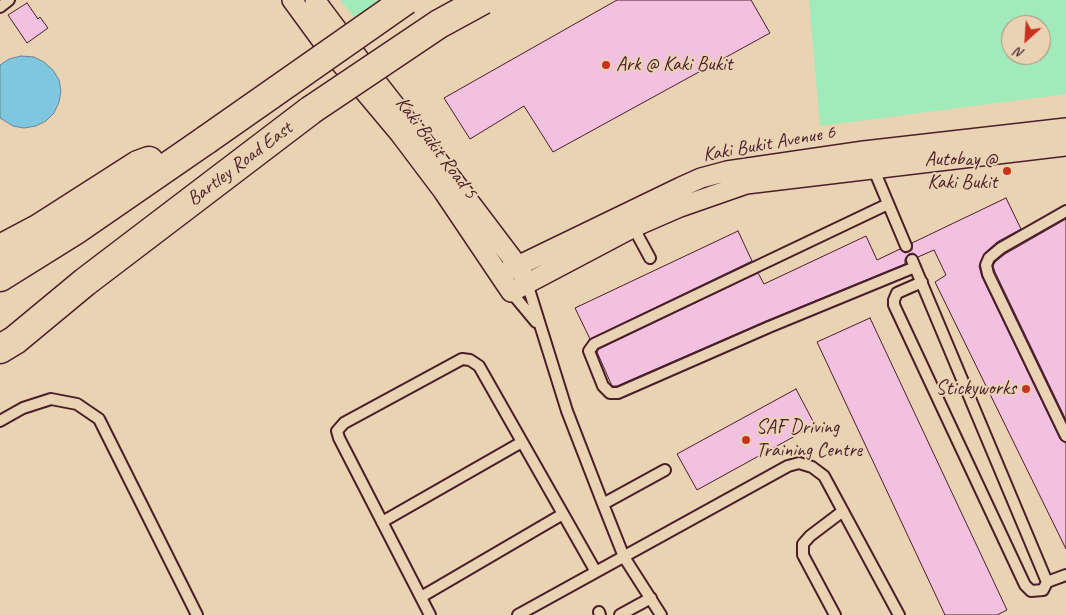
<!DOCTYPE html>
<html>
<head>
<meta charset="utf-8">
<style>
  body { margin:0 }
  #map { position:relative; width:1066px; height:615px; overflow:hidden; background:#ead3b3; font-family:Caveat,sans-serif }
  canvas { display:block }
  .north { position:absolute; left:1001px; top:15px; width:50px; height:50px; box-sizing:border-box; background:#ead3b3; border:1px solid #aa8b7d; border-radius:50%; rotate:206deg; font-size:14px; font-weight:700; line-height:20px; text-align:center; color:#4a1f2b }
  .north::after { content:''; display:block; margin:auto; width:18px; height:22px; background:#c8321e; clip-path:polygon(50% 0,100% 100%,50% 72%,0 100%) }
</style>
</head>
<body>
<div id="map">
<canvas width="1066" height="615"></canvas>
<div class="north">N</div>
</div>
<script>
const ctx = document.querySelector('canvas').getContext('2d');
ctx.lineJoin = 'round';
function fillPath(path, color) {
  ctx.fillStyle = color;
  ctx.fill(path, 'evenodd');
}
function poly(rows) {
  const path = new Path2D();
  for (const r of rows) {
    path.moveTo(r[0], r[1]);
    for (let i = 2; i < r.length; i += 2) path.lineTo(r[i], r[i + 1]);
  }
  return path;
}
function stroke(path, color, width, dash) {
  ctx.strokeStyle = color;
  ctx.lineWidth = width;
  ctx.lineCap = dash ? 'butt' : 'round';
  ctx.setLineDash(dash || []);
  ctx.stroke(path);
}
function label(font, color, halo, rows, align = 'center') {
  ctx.font = font + ' Caveat,sans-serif';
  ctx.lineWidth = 4;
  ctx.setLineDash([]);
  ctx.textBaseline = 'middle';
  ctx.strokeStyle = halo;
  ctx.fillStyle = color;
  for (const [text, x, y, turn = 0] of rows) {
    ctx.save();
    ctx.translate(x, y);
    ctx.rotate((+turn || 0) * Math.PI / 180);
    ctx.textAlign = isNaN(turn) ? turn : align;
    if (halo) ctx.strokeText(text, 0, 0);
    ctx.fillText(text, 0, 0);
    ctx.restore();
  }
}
const green = poly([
  [340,0,380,0,354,17],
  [809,0,1066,0,1066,94,820,126],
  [1011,25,1041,25,1041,55,1011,55]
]);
const water = poly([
  [21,56,34,57,44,62,53,70,59,80,61,91,59,102,54,113,46,121,36,126,24,128,13,126,0,118,0,65,9,59,21,56]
]);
const building = poly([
  [617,0,751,0,770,33,553,152,524,106,470,139,444,98,617,0],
  [27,3,38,19,40,17,48,28,27,43,8,15,27,3],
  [1006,198,1021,229,997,242,985,253,979,266,982,277,1060,439,1066,443,1066,549,935,282,946,275,934,250,918,257,913,253,909,254,905,259,905,264,766,321,617,386,612,386,597,352,599,349,758,273,764,284,866,236,877,260,900,249,905,253,908,252,912,250,912,243,1006,198],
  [1066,219,1066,420,995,272,993,266,995,262,1005,254,1066,219],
  [738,231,752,261,590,339,575,308,738,231],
  [870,318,1007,610,997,615,945,615,817,342,870,318],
  [796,389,815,425,697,490,677,454,796,389]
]);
const lane = poly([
  [0,7,9,0],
  [864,151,874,170,906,246],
  [888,204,594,344,589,351,603,386,610,393,618,393,769,327,915,267],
  [1066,211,1001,248,989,258,986,265,988,274,1066,436],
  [631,223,650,258],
  [912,260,1047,582],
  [922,282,897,293,894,300,894,305,1025,585,1031,591,1043,590,1047,582,1066,575],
  [527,283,567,411,603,504,624,557,661,615],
  [511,292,536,322],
  [0,421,23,408,51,399,77,404,99,419,197,615],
  [603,504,665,470],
  [382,522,522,442],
  [421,597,563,514],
  [599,612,600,615],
  [430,615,339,438,337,431,344,423,462,359,470,360,479,366,596,572],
  [518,615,788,466,799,463,812,467,824,476,899,615],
  [620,615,651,598],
  [835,615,803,555,803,544,810,536,843,511]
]);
const street = poly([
  [292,0,322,41,400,134,443,191,511,292,634,227,680,207,746,184,1066,146],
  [315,0,369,72,453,180,518,266,524,277],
  [501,274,681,187,701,178,727,171,864,151,1066,128]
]);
const highway = poly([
  [0,249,38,229,138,165,149,161],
  [0,277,77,229,206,140],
  [0,349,15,340,85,282,311,110]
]);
const highwayBridge = poly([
  [311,110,439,24,483,0],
  [206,140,406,0]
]);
const markers = [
  [606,65,5,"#c8321e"],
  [1007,171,5,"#c8321e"],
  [1026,389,5,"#c8321e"],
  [746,440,5,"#c8321e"]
];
const poiNames = [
  ["Ark @ Kaki Bukit",616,65],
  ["Autobay @",997,160,"right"],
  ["Kaki Bukit",997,183,"right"],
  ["Stickyworks",1016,389,"right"],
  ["SAF Driving",756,428],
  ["Training Centre",756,451]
];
const streetNames = [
  ["Kaki Bukit Avenue 6",769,144,-10],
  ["Kaki Bukit Road 5",436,148,53],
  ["Bartley Road East",240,164,-37]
];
fillPath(green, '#a1ebba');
fillPath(water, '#7fc7df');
stroke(water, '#6a8497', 1);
fillPath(building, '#f3c1e0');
stroke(building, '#4a1f2b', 1);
stroke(lane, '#4a1f2b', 14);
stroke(street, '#4a1f2b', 22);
stroke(highway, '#4a1f2b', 31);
stroke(lane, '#ead3b3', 10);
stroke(street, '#ead3b3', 19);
stroke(highway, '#ead3b3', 28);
stroke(highwayBridge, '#4a1f2b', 31, []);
stroke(highwayBridge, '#ead3b3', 28);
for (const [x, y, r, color] of markers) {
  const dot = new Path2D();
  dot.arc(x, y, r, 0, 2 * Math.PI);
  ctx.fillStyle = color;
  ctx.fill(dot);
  stroke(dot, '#ead3b3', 2);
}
label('20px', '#4a1f2b', '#ead3b3', poiNames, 'left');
label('20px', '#4a1f2b', '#ead3b3', streetNames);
</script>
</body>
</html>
